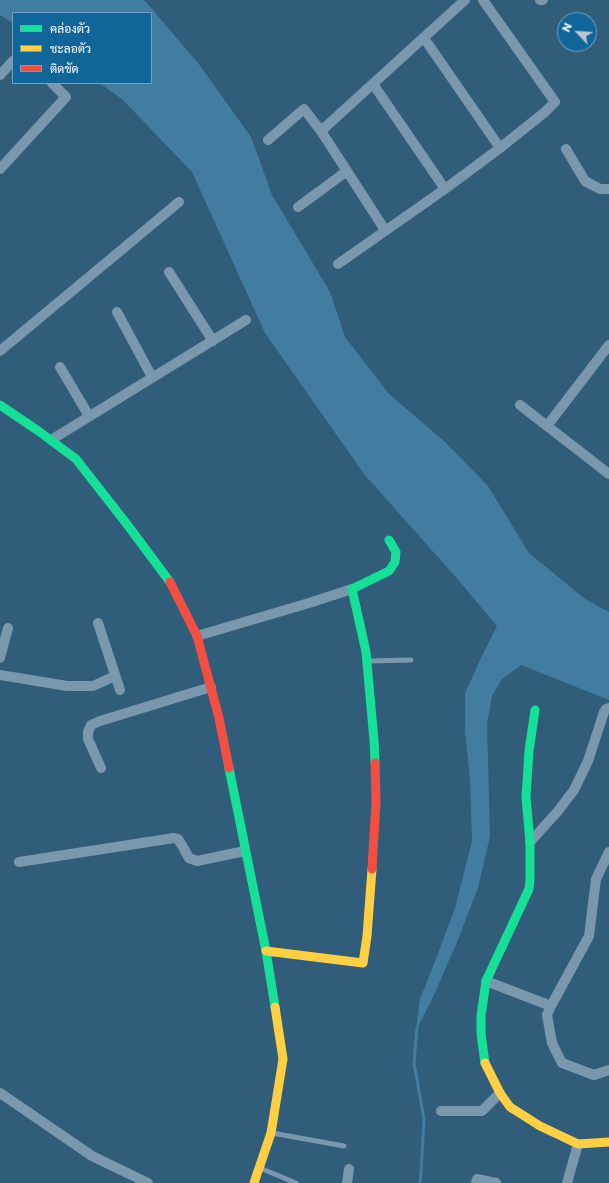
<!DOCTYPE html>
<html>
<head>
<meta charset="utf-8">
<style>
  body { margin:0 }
  #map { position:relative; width:609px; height:1183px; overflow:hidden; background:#305d7a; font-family:Commissioner,Sarabun,sans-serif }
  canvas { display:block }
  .legend { position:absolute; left:12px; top:12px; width:140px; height:72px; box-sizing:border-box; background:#106599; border:1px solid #70a3c2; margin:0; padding:5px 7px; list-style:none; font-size:12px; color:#fff }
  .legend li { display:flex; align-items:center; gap:8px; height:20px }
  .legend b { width:20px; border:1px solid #70a3c2 }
  .north { position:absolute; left:557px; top:12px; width:40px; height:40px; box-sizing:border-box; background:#106599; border:1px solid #70a3c2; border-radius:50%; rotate:295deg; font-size:11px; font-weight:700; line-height:16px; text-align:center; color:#fff }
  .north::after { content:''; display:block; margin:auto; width:14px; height:18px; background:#b7c6d0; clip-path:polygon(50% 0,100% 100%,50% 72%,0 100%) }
</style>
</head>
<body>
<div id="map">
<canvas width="609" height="1183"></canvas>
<ul class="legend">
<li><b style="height:5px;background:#16e098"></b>คล่องตัว</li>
<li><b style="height:5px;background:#ffcf43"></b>ชะลอตัว</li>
<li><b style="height:5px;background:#f24e42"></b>ติดขัด</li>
</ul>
<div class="north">N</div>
</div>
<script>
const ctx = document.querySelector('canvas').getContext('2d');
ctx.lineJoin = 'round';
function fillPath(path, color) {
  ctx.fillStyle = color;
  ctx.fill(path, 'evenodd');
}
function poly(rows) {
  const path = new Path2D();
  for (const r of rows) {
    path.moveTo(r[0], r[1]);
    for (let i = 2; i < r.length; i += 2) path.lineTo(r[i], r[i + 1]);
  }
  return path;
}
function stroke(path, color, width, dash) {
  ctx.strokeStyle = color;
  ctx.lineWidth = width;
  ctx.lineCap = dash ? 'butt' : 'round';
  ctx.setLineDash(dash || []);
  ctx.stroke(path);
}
const water = poly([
  [0,0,143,0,146,2,198,63,251,137,272,195,330,292,345,337,389,394,444,441,488,486,529,553,585,599,609,612,609,700,521,665,502,679,492,696,487,724,490,836,478,888,457,942,433,997,416,1031,420,999,439,951,455,908,472,841,470,779,465,731,465,693,481,658,497,626,453,574,364,474,265,333,192,172,122,99,99,83,151,83,151,13,13,13,13,23,0,15]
]);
const stream = poly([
  [417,1028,414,1063,424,1119,421,1173,420,1183]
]);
const lane = poly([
  [368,661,411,660],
  [272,1133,344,1146],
  [260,1168,296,1183]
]);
const street = poly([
  [540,0,543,0],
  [424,38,500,148],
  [0,75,13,61],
  [373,84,445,189],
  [321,131,465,0],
  [268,140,304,109,321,131,385,230],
  [566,149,585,181,600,189,609,189],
  [0,169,66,97,52,83],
  [298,207,347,171],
  [338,264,445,189,500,148,545,112,555,102,483,0],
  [169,272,213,341],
  [117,312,152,377],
  [0,351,179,202],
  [60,367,89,416],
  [520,405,609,474],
  [547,426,609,345],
  [51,440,246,320],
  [98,623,120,690],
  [197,636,309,603,352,589],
  [0,658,8,628],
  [0,675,67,686,93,686,115,676],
  [101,768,88,739,88,732,91,725,100,721,211,687],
  [530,842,558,811,574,790,588,761,604,712,606,709,609,708],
  [609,852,596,879,589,936,551,1006,547,1015,552,1043,562,1063,594,1075,609,1070],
  [19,862,174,838,178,839,183,847,189,858,197,861,245,851],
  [486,981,551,1006],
  [0,1093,92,1156,148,1183],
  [441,1111,482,1111,500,1093],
  [347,1183,349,1169],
  [476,1183,477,1179,496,1183],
  [567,1183,578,1144]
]);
const fast = poly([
  [0,405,37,430,76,459,126,523,170,582],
  [375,763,374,740,366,652,352,589,389,571,395,562,396,552,389,540],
  [229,768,266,951,275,1007],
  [485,1063,481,1034,481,1016,486,981,529,889,530,881,530,842,526,797,529,751,535,710]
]);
const slow = poly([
  [266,951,363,963,367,936,372,869],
  [485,1063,500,1093,510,1107,540,1126,578,1144,609,1142],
  [254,1183,271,1133,283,1059,275,1007]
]);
const jam = poly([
  [170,582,197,636,219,718,229,768],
  [372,869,376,802,375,763]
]);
fillPath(water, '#427da1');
stroke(stream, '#427da1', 3);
stroke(lane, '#7998ad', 5);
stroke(street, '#7998ad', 10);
stroke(fast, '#16e098', 9);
stroke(slow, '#ffcf43', 9);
stroke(jam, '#f24e42', 9);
</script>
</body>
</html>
